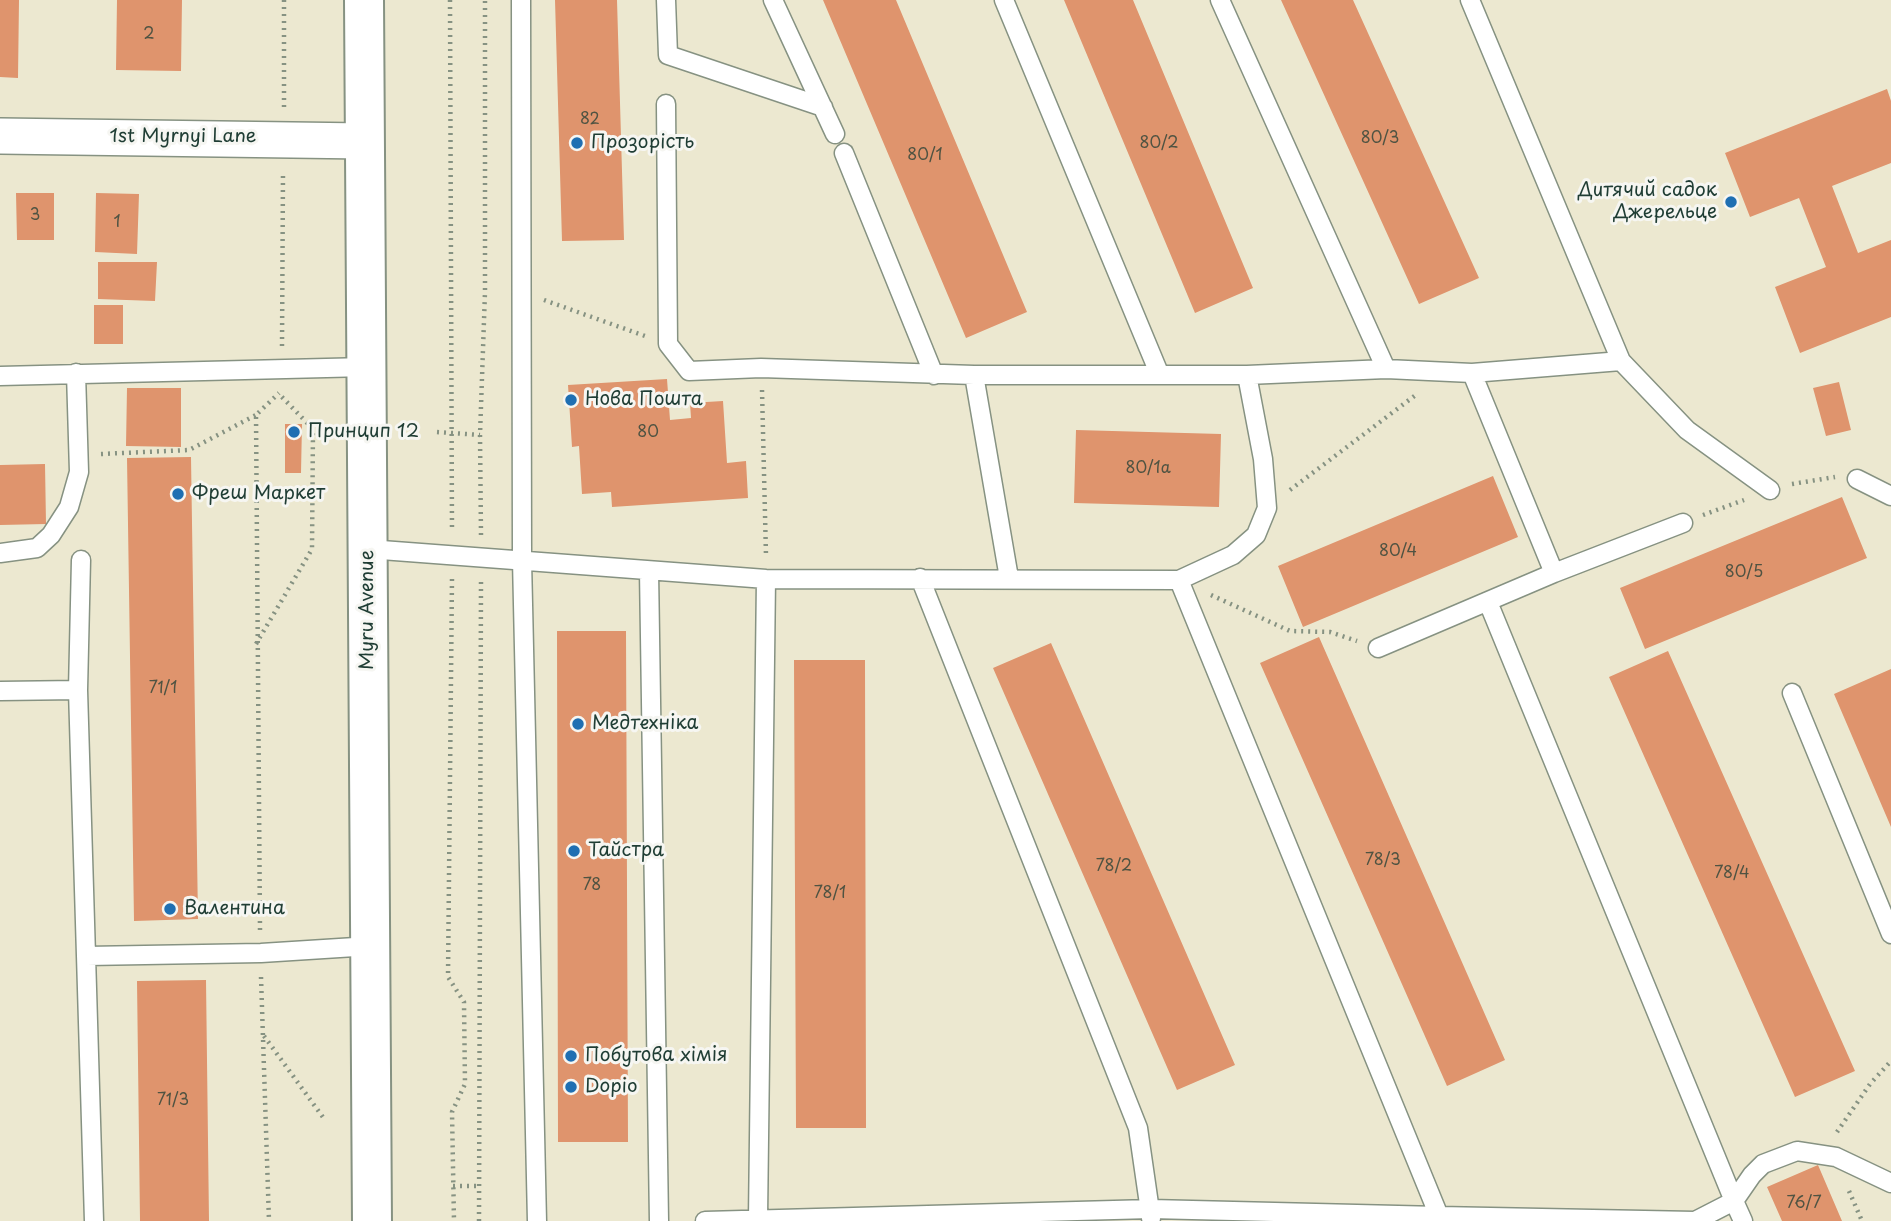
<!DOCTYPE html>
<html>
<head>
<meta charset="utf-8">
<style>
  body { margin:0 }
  canvas { display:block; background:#ece8d0 }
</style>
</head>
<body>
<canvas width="1891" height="1221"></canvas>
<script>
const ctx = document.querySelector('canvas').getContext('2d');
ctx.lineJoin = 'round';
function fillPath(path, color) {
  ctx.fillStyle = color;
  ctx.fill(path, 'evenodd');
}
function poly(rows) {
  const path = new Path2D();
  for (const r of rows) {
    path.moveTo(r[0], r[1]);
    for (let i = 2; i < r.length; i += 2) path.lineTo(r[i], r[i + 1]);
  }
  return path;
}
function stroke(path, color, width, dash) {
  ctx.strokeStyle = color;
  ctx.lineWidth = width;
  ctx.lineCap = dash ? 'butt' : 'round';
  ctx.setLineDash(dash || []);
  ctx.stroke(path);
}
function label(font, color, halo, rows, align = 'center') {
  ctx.font = font + ' "Playpen Sans",sans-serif';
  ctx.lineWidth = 6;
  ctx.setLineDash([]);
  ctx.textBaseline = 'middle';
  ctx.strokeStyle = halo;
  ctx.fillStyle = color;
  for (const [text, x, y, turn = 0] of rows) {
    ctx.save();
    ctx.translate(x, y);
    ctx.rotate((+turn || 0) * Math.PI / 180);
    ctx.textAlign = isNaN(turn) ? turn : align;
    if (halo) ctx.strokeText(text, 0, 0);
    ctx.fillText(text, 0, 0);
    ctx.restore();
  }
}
const building = poly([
  [0,0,19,0,18,78,0,77],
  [117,0,182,0,181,71,116,70],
  [555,0,617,0,624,240,562,241],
  [823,0,896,0,1027,312,966,338],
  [1064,0,1133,0,1253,288,1195,313],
  [1281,0,1353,0,1479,278,1419,304],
  [1887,89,1891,101,1891,163,1832,186,1858,253,1891,240,1891,317,1800,353,1775,287,1826,267,1799,198,1750,217,1725,153],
  [16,193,54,193,54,240,17,240],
  [96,193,139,194,137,254,95,252],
  [98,262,157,262,155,301,98,299],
  [94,305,123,305,123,344,94,344],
  [667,379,670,420,691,418,690,403,723,401,727,463,746,461,748,498,612,507,611,492,582,494,579,446,572,447,568,385],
  [1839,382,1851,430,1826,436,1813,388],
  [127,388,181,388,181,447,126,446],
  [285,424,302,424,301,473,285,473],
  [1076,430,1221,434,1219,507,1074,503],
  [191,457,198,919,134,921,127,458],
  [45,464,46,524,0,525,0,465],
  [1493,476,1518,537,1303,627,1278,566],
  [1842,497,1867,558,1645,649,1620,588],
  [557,631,626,631,628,1142,558,1142],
  [1319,637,1505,1060,1447,1086,1260,663],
  [1051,643,1235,1065,1177,1090,993,668],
  [1668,651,1855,1071,1795,1097,1609,677],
  [794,660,865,660,866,1128,796,1128],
  [1891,669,1891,827,1834,694],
  [206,980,209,1221,140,1221,137,981],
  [1818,1165,1842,1221,1782,1221,1767,1187]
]);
const path = poly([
  [284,0,284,108],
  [450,0,452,532],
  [544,300,645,336],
  [282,346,283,172],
  [762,390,766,556],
  [437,432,480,435],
  [101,454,189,450,256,415],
  [1792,484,1835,477],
  [1290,490,1417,394],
  [1703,515,1744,500],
  [481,535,480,435,485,292,485,0],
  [452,579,448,977,464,1002,465,1084,452,1112,454,1221],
  [1211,595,1290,631,1330,632,1357,641],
  [256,644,312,549,313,429,280,395],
  [260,930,256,415,279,393],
  [261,977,269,1221],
  [264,1036,325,1120],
  [1837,1132,1870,1084,1891,1061],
  [453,1186,479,1186],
  [1849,1191,1862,1221],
  [479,1221,481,582]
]);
const service = poly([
  [521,0,522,560,537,1221],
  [666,0,668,55,823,107],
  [773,0,835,134],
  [1004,0,1159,373],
  [1220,0,1386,369],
  [1470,0,1621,361,1687,430,1770,490],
  [666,104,668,344,689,371,761,368,974,375],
  [844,153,934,375],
  [1472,373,1554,573],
  [0,376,367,367],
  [1857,479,1891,496],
  [368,549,766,579,1179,580,1233,555,1256,535,1267,508,1263,459,1247,375],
  [0,553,37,548,51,535,69,507,79,472,76,373],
  [81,560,78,690,94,1221],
  [649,571,659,1221],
  [920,578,1138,1128,1151,1218],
  [1009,578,974,375,1247,375,1386,369,1472,373,1621,361],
  [1179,580,1439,1216,1695,1221,1734,1201,1488,602],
  [1378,648,1554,573,1683,523],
  [0,691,78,690],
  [1792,693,1891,934],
  [87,956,261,953,371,946],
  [758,1218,766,579],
  [705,1221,1151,1209,1439,1216],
  [1743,1221,1734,1201,1752,1175,1763,1164,1797,1151,1836,1157,1891,1183]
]);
const minor = poly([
  [0,136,365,141]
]);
const primary = poly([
  [364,0,372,1221]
]);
const markers = [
  [577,143,7,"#1f6fb2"],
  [1731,202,7,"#1f6fb2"],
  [571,400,7,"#1f6fb2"],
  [294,432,7,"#1f6fb2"],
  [178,494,7,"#1f6fb2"],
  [578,724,7,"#1f6fb2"],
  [574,851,7,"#1f6fb2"],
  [170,909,7,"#1f6fb2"],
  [571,1056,7,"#1f6fb2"],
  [571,1087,7,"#1f6fb2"]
];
const numberNames = [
  ["2",149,35],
  ["82",590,120],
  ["80/3",1380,139],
  ["80/2",1159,144],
  ["80/1",925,156],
  ["3",35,216],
  ["1",117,223],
  ["80",648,433],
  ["80/1а",1148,469],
  ["80/4",1398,552],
  ["80/5",1744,573],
  ["71/1",163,689],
  ["78/3",1383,861],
  ["78/2",1114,867],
  ["78/4",1732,874],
  ["78",592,886],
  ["78/1",830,894],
  ["71/3",173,1101],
  ["76/7",1804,1204]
];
const streetNames = [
  ["1st Myrnyi Lane",183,137],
  ["Myru Avenue",368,610,-90]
];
const poiNames = [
  ["Прозорість",591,143],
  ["Дитячий садок",1717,191,"right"],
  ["Джерельце",1717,213,"right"],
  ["Нова Пошта",585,400],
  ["Принцип 12",308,432],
  ["Фреш Маркет",192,494],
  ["Медтехніка",592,724],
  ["Тайстра",588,851],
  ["Валентина",184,909],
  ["Побутова хімія",585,1056],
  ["Dopio",585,1087]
];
fillPath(building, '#df946d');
stroke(service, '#869282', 21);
stroke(minor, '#869282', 38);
stroke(primary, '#869282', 42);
stroke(path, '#869282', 4.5, [2, 5]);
stroke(service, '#fff', 18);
stroke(minor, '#fff', 35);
stroke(primary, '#fff', 38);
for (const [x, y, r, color] of markers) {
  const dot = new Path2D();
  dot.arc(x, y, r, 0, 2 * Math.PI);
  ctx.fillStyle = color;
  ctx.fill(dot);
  stroke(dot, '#f6f6f2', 2.5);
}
label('16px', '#4f5342', null, numberNames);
label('19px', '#1f3d34', '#f6f6f2', streetNames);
label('19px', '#1f3d34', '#f6f6f2', poiNames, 'left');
</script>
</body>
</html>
